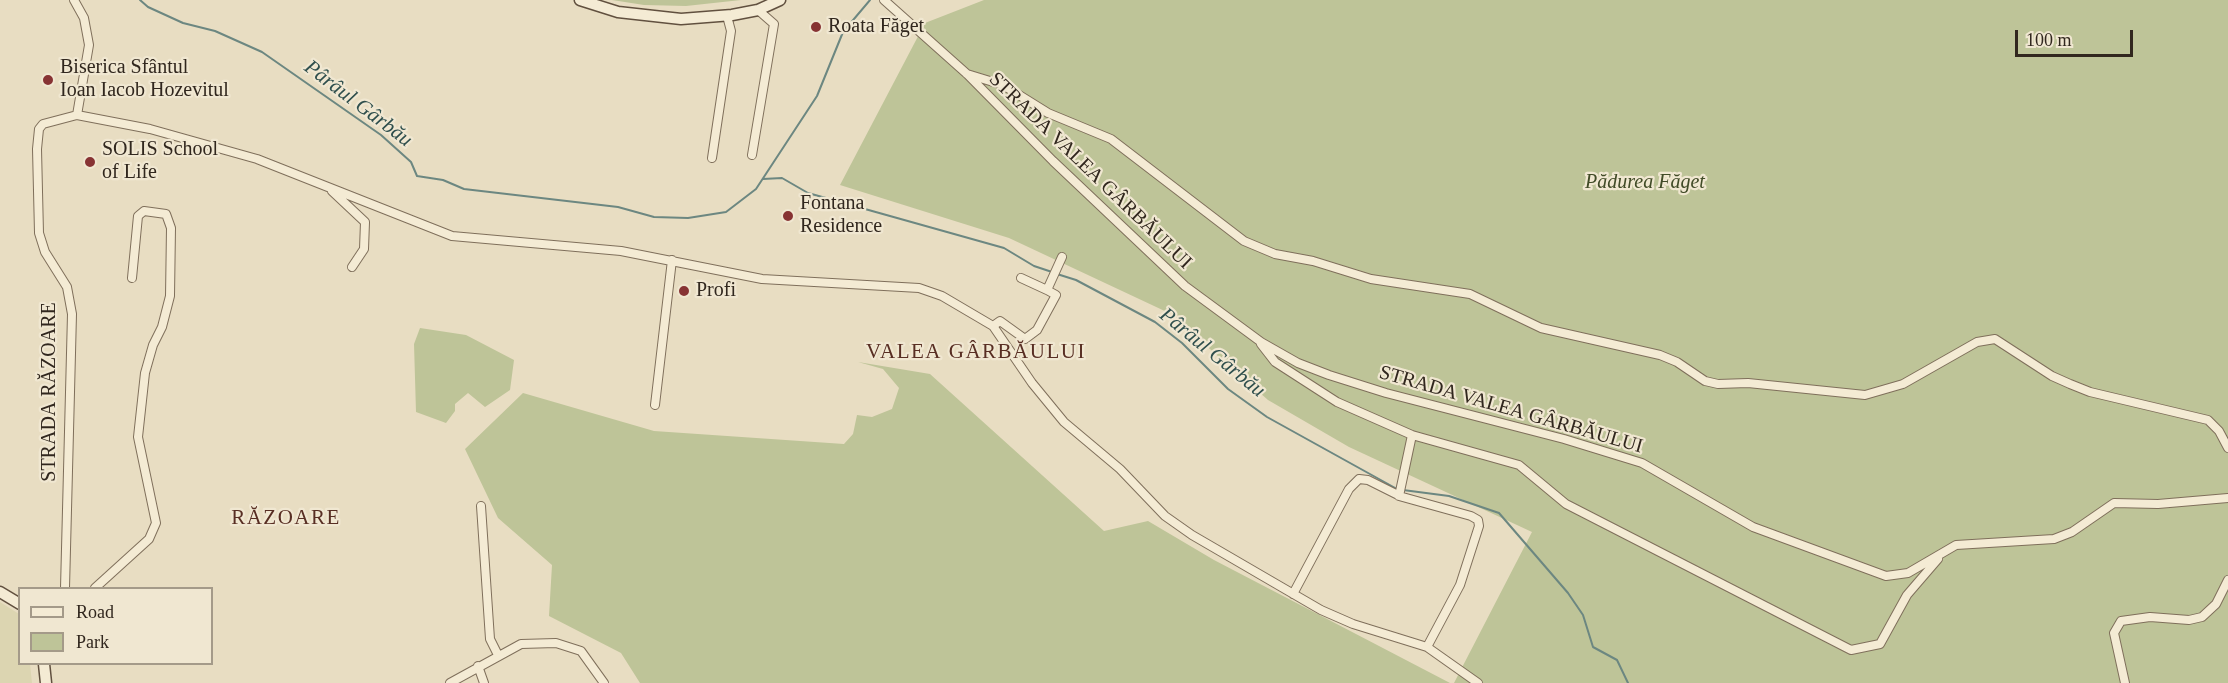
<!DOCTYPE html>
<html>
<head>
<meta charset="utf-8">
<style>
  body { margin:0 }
  #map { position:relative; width:2228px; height:683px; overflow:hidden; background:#e8ddc2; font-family:"Times New Roman",serif }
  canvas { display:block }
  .legend { position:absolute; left:18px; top:587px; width:195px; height:78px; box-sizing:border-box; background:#f0e7d1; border:2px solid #a49a89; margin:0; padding:8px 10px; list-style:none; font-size:18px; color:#31271e }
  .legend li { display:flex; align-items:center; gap:12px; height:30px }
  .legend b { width:30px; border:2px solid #a49a89 }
  .scale { position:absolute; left:2015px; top:30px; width:118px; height:27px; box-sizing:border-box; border:3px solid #31271e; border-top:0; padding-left:8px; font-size:18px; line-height:21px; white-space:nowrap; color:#31271e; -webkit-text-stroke:4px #f0e7d1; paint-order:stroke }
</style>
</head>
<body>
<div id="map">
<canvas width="2228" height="683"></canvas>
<ul class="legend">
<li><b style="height:8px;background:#f4ebd4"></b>Road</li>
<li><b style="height:16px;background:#bec498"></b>Park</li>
</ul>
<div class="scale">100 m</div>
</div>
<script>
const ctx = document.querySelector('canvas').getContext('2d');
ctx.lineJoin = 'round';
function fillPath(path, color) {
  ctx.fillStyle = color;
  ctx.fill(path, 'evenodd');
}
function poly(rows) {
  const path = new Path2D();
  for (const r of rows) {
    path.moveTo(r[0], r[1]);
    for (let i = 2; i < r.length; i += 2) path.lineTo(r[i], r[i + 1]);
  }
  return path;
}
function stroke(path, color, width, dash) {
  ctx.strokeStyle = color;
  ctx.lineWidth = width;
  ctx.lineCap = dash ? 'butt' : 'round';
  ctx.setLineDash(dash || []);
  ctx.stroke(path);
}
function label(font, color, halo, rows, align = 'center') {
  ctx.font = font + ' "Times New Roman",serif';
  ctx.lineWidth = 4.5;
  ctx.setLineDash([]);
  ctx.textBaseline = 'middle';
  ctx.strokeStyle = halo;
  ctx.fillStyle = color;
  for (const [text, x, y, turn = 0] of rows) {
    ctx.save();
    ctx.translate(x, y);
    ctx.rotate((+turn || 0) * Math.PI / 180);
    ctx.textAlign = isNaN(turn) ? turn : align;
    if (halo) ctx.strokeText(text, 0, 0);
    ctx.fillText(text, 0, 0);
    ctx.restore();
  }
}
const farmland = poly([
  [0,602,19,614,20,664,30,664,32,683,0,683]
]);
const green = poly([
  [612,0,741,0,686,6,644,5],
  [984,0,2228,0,2228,683,1454,683,1532,532,1349,447,1268,400,1169,313,1009,238,840,185,925,23],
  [420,328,466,335,514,360,510,390,485,407,468,393,455,404,455,411,446,423,416,412,414,344],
  [858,362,930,374,1104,531,1148,521,1214,560,1450,683,640,683,621,653,549,616,552,565,498,518,465,449,523,393,654,431,844,444,853,434,857,415,872,417,892,409,899,388,883,369]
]);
const stream = poly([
  [140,0,148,7,183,23,215,31,262,52,381,135,411,162,417,176,443,180,464,189,618,207,654,217,688,218,726,212,756,189,817,96,843,32,870,0],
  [763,179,782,178,808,193,1004,248,1034,266,1052,272],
  [1057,274,1076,280,1155,322,1182,343,1228,389,1267,417,1397,489],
  [1403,490,1449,496,1499,513,1568,593,1583,615,1593,647,1617,660,1628,683]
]);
const street = poly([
  [74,0,84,18,89,45,77,115],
  [884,0,967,74,1053,161,1185,286,1261,342,1298,363,1329,375,1386,393,1564,439,1642,463,1753,527,1886,576,1908,573,1956,545,2054,539,2072,532,2114,503,2158,504,2228,498],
  [967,74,1003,85,1048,113,1111,139,1244,241,1275,254,1313,261,1371,279,1470,294,1541,328,1660,355,1677,362,1705,381,1718,384,1748,383,1865,395,1903,384,1977,342,1995,339,2052,376,2070,384,2090,392,2208,420,2219,431,2228,448],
  [752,155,774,24,758,10],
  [712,158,731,31,727,16],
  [332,191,365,222,364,249,352,267],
  [1021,278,1047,290],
  [993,326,1000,321,1025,339,1037,330,1056,295,1047,290,1062,257],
  [1261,344,1275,362,1337,402,1412,435,1519,465,1566,504,1851,650,1880,644,1907,595,1938,559],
  [655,405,672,260],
  [1412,435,1399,496,1471,516,1478,520,1479,526,1460,585,1427,647],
  [481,506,490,639,498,655],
  [65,588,72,314,67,287,45,252,39,233,37,149,39,129,43,124,77,115,150,129,257,159,452,236,621,251,762,279,919,288,942,296,993,326,1032,383,1064,422,1120,469,1165,516,1192,535,1321,610,1353,624,1427,647,1478,683],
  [95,588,149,539,156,523,138,437,145,373,153,345,162,327,170,296,171,228,166,214,144,211,138,216,132,278],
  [1293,594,1349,489,1359,479,1368,480,1398,495],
  [478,666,484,683],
  [450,683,521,644,556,643,581,651,604,683],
  [2125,683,2114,633,2121,621,2150,617,2189,620,2202,617,2216,604,2228,580]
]);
const secondary = poly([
  [580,0,618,12,681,19,732,15,758,10,780,0],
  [0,592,20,604],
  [44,664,46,683]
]);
const markers = [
  [816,27,6,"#873333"],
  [48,80,6,"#873333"],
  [90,162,6,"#873333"],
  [788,216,6,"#873333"],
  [684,291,6,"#873333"]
];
const poiNames = [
  ["Roata Făget",828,27],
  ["Biserica Sfântul",60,68],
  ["Ioan Iacob Hozevitul",60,91],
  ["SOLIS School",102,150],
  ["of Life",102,173],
  ["Fontana",800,204],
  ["Residence",800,227],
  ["Profi",696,291]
];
const streetNames = [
  ["STRADA VALEA GÂRBĂULUI",1090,171,44],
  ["STRADA RĂZOARE",50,392,-90],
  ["STRADA VALEA GÂRBĂULUI",1511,410,16]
];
const parkNames = [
  ["Pădurea Făget",1645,183]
];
const waterNames = [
  ["Pârâul Gârbău",358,104,37],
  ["Pârâul Gârbău",1212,353,39]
];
const neighbourhoodNames = [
  ["VALEA GÂRBĂULUI",976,352],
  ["RĂZOARE",286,518]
];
fillPath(farmland, '#dcd5b1');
fillPath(green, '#bec498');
stroke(stream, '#6c8781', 2);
stroke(street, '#7f6f5b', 10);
stroke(secondary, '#61503f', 13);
stroke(street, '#f4ebd4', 8);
stroke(secondary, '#f4ebd4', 10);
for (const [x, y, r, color] of markers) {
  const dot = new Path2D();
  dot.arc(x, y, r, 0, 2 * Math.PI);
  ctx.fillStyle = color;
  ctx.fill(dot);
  stroke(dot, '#f0e7d1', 2);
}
label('20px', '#31271e', '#f0e7d1', poiNames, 'left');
label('20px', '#31271e', '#f0e7d1', streetNames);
label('italic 20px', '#414b27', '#f0e7d1', parkNames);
label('italic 21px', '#2f4f4d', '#f0e7d1', waterNames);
ctx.letterSpacing = '1.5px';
label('21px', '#582e23', '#f0e7d1', neighbourhoodNames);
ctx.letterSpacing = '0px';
</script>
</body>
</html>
